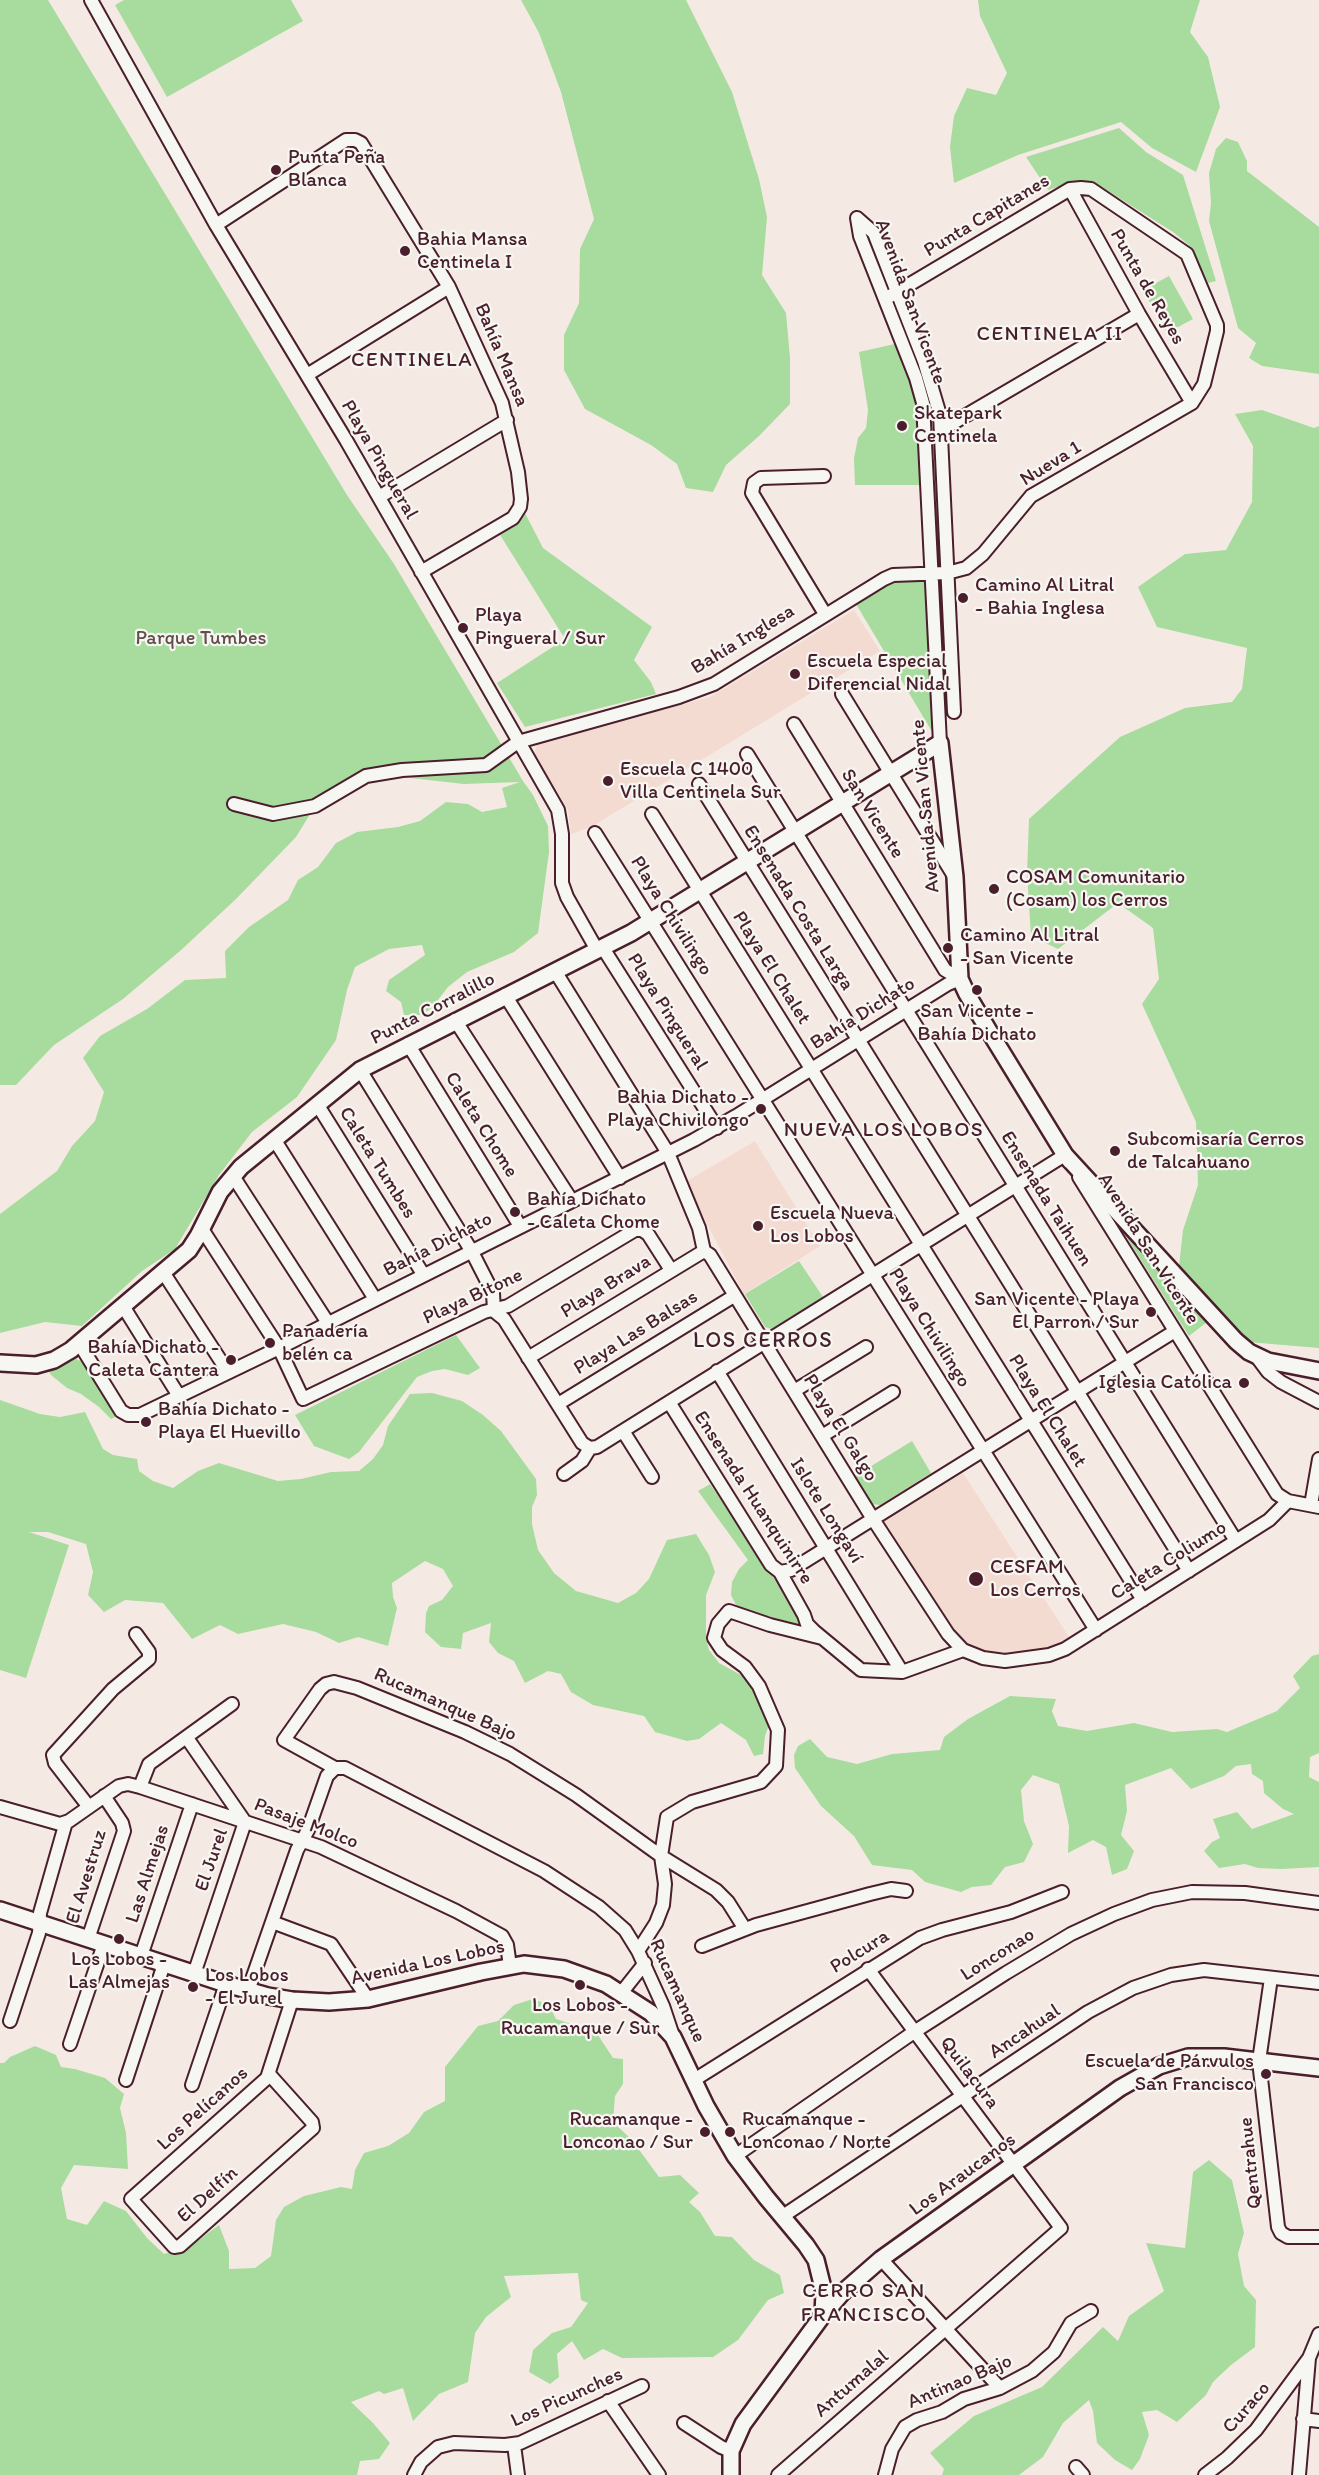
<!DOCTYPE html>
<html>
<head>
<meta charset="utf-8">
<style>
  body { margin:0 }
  canvas { display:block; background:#f5eae3 }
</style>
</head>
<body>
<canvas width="1319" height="2475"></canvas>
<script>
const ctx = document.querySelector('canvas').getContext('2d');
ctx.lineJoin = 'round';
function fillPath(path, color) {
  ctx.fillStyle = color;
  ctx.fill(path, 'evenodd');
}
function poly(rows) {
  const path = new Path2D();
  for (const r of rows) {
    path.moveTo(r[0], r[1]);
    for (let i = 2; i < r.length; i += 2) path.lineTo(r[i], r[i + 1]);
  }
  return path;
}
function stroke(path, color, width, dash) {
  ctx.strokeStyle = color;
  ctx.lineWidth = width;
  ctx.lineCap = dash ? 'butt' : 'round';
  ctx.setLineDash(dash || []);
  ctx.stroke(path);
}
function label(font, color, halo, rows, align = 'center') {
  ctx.font = font + ' Itim,sans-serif';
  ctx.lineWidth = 4.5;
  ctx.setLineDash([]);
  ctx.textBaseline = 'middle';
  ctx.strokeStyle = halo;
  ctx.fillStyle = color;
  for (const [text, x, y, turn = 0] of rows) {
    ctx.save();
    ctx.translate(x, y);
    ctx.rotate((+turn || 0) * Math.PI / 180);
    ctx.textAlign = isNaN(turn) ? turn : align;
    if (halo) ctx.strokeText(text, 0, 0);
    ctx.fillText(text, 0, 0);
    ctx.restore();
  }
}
const built = poly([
  [854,610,880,651,593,826,571,834,568,810,534,753,537,745,710,697],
  [755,1141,820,1246,744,1294,698,1207,687,1181],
  [963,1473,1069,1637,1065,1640,1052,1647,1018,1654,974,1650,959,1639,884,1521]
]);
const green = poly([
  [0,0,48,0,347,495,394,564,523,781,533,795,548,826,549,852,538,933,514,952,467,972,448,987,431,1009,419,1015,404,1015,401,1002,386,991,389,980,425,955,422,945,389,949,355,967,347,990,336,1040,297,1097,252,1132,219,1175,175,1249,142,1271,82,1326,45,1322,0,1333,0,1214,57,1171,72,1146,95,1121,104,1092,83,1058,100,1036,147,1009,185,980,226,978,225,951,249,927,288,900,298,880,318,867,336,843,357,832,398,827,420,821,446,802,468,804,482,812,507,807,502,788,520,782,464,784,366,773,315,806,296,837,236,899,180,951,123,999,54,1045,16,1085,0,1085],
  [124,0,291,0,303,21,167,97,115,5],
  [521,0,686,0,732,92,759,179,767,217,762,275,786,313,790,358,790,404,759,436,726,465,713,492,686,488,677,464,651,445,585,409,564,370,564,335,579,303,580,249,594,219,561,92,539,33],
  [978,0,1200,0,1190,32,1208,57,1220,107,1196,172,1152,148,1121,122,1018,155,954,183,950,147,954,116,967,88,996,95,1007,73,980,16],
  [1119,128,1146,152,1183,175,1216,281,1208,283,1190,246,1173,232,1094,182,1073,182,1048,190,1026,157],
  [1226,138,1238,142,1247,161,1247,171,1319,227,1319,374,1262,366,1249,358,1256,343,1238,328,1209,221,1211,203,1209,173,1216,149],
  [1169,276,1193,319,1167,333,1143,290],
  [895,344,915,392,921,485,855,485,854,458,858,438,866,428,868,410,859,352],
  [1262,410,1314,428,1319,426,1319,1348,1236,1341,1179,1266,1183,1230,1198,1185,1196,1122,1142,1004,1159,979,1153,928,1118,903,1058,949,1031,936,1027,873,1029,819,1120,737,1185,708,1232,702,1242,689,1247,648,1157,627,1138,587,1185,554,1226,550,1252,502,1253,446,1235,414],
  [525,513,543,548,652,627,634,660,651,682,656,694,525,727,497,683,565,639,497,530],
  [928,576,934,735,853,599,894,577],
  [1115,1219,1207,1322,1189,1336],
  [799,1261,823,1297,771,1329,765,1327,745,1294],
  [456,1335,480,1368,468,1375,445,1369,432,1371,417,1377,359,1452,349,1459,314,1446,295,1415],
  [72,1357,85,1363,118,1416,111,1419,99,1407,81,1394,67,1388,51,1375,47,1367],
  [432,1393,462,1401,483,1415,501,1431,512,1446,536,1479,537,1495,532,1507,532,1524,538,1550,554,1573,576,1591,618,1603,636,1593,649,1579,667,1540,696,1534,709,1555,715,1572,706,1595,706,1638,709,1650,719,1663,763,1687,770,1722,765,1736,763,1754,754,1756,746,1740,721,1723,699,1739,687,1741,655,1732,644,1716,593,1705,571,1692,561,1674,548,1671,525,1683,514,1661,498,1653,489,1642,491,1623,463,1633,461,1649,441,1647,425,1632,426,1613,429,1606,442,1600,453,1586,443,1569,425,1561,392,1583,393,1597,397,1608,388,1646,358,1637,339,1643,316,1632,283,1624,238,1634,220,1625,192,1639,163,1603,125,1600,104,1612,88,1595,93,1572,86,1544,48,1532,29,1532,69,1545,26,1678,0,1670,0,1400,40,1414,60,1417,85,1412,103,1449,113,1455,137,1459,139,1471,153,1481,173,1488,198,1471,219,1463,278,1481,301,1479,331,1472,359,1471,373,1459,383,1445,388,1426,410,1394],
  [912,1441,931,1473,880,1505,872,1504,855,1476],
  [710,1484,803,1621,799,1627,769,1616,765,1617,739,1609,736,1605,731,1595,732,1582,739,1569,748,1560,698,1491],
  [1319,1654,1319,1753,1310,1757,1309,1777,1319,1782,1319,1867,1281,1869,1258,1868,1245,1864,1219,1868,1204,1851,1212,1842,1220,1838,1213,1819,1237,1812,1252,1829,1294,1814,1283,1809,1264,1793,1263,1781,1252,1774,1251,1764,1236,1766,1224,1776,1191,1789,1171,1768,1125,1785,1127,1811,1121,1835,1134,1851,1127,1869,1112,1875,1106,1847,1093,1840,1068,1853,1069,1826,1059,1784,1033,1775,1021,1790,1024,1821,1033,1844,1024,1862,1005,1867,991,1885,972,1887,961,1892,925,1882,912,1870,872,1865,854,1836,821,1806,795,1768,794,1755,798,1746,810,1739,827,1757,857,1764,892,1754,940,1750,944,1737,968,1719,1010,1696,1056,1699,1052,1711,1058,1726,1087,1731,1134,1723,1172,1732,1217,1729,1227,1732,1277,1711,1300,1688,1293,1676,1312,1656],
  [533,1999,549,2005,556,2019,596,2032,613,2058,623,2059,623,2084,615,2096,613,2122,632,2140,659,2177,680,2175,699,2193,689,2202,700,2212,715,2236,732,2237,754,2260,780,2275,784,2293,768,2300,738,2340,713,2357,622,2358,603,2349,584,2360,572,2341,557,2354,559,2377,550,2384,529,2372,533,2350,552,2333,571,2327,588,2303,581,2300,578,2273,504,2276,511,2297,486,2317,475,2333,468,2382,439,2394,413,2421,403,2388,384,2394,379,2391,351,2402,373,2423,390,2443,379,2459,360,2461,357,2475,0,2475,0,2063,4,2063,10,2057,35,2046,56,2055,61,2067,75,2069,105,2078,124,2094,120,2108,126,2133,128,2169,74,2165,61,2188,67,2219,87,2225,104,2201,126,2211,147,2238,164,2254,189,2247,219,2225,229,2251,229,2269,255,2268,271,2256,276,2220,284,2207,304,2196,341,2187,352,2189,355,2170,364,2153,388,2146,409,2133,424,2112,445,2101,445,2067,478,2026,498,2021,514,2005],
  [1209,2160,1232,2180,1244,2233,1238,2254,1244,2286,1256,2300,1255,2347,1231,2365,1213,2382,1206,2395,1177,2422,1157,2410,1142,2412,1149,2435,1140,2459,1132,2470,1115,2460,1097,2443,1093,2411,1089,2400,1063,2423,1043,2457,1019,2475,942,2475,944,2469,930,2453,974,2416,1042,2387,1103,2327,1118,2341,1129,2316,1164,2291,1146,2243,1185,2248,1193,2172]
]);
const minor = poly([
  [91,0,216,225,346,440,558,810,562,834,562,883,567,897,597,950],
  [1070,189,1139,314,1192,403],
  [857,218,860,236,916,378,923,403,940,743],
  [857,218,874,233,924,361,940,415,954,712],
  [216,225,346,140,355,140,361,143,449,287,502,403,518,472,521,499,520,507,513,518,421,572],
  [307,375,449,287],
  [941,430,1139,314],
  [824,476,761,478,754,483,752,493,825,614],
  [379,497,507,420],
  [842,694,954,876],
  [794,724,945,970,960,979],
  [747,754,1236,1541],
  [699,784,1189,1571],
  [234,804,273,814,315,806,366,776,402,770,486,765,518,742,679,697,714,684,884,579,893,575,947,573,966,568,983,554,1031,496,1192,403,1204,384,1217,331,1217,325,1187,254,1091,189,1081,188,1070,189,885,299],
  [652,814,1143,1600],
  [595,833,1096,1630],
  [603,948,717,1128],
  [555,971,668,1153,699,1228,704,1251,710,1255,873,1519,948,1634,963,1650,983,1658,1005,1661,1049,1655,1065,1649,1269,1520,1288,1501],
  [505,995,620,1178],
  [455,1020,572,1201],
  [408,1044,520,1226],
  [360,1070,471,1250,493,1293,494,1311],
  [317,1104,423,1274],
  [274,1139,375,1299],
  [233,1176,328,1323],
  [1079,1177,1277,1494,1288,1501,1319,1507],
  [202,1229,279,1348,303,1399,484,1312,508,1306,635,1230,642,1230,648,1234,671,1270],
  [163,1272,228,1372],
  [123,1306,179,1396],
  [494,1311,504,1319,582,1443,590,1448],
  [79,1343,121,1411,128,1415,140,1415,279,1348,694,1140,736,1116,948,984,960,979],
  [1256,1356,1268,1372,1281,1382,1319,1402],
  [528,1358,704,1251],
  [717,1371,902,1672],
  [794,1391,866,1347],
  [669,1402,771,1565,780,1572,804,1615,807,1624,814,1631,861,1670,902,1672,963,1650],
  [558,1404,734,1296],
  [623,1431,652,1477],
  [822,1436,893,1392],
  [564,1474,582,1461,590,1448,597,1447,1065,1155,1069,1162],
  [1311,1505,1319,1459],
  [780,1572,791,1570,1175,1331],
  [187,1738,245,1822,194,1974],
  [140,1787,149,1764,232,1704],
  [0,1807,60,1824,69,1821,119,1786,128,1784,140,1787,321,1847,456,1911,502,1936,507,1945,510,1966],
  [89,1807,55,1763,53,1755,113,1689,149,1659,149,1652,136,1634],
  [272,1922,331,1944,368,1999],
  [88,1939,124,1831,122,1823,104,1796],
  [702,1946,756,1925,870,1894,891,1889,906,1891],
  [638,1951,656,1923,663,1905,665,1884,661,1856,667,1817,692,1802,761,1782,776,1766,778,1730,759,1686,745,1667,722,1650,714,1638,718,1624,729,1611,770,1625,822,1638],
  [141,1956,192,1804],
  [1271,1978,1259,2061,1278,2227,1281,2233,1288,2237,1319,2237],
  [248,1991,297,1850,308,1830,327,1776,335,1768],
  [622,1992,645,1963],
  [10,2021,39,1933,40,1913,66,1822],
  [673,2036,663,2006,638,1951,625,1930,599,1907,544,1871,345,1768,335,1768,284,1740,320,1689,326,1684,334,1682,357,1688,465,1732,510,1754,576,1795,661,1856,716,1890,728,1902,745,1929],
  [70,2044,104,1944],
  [269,2074,312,2122,313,2128,180,2246,174,2247,131,2199,267,2078,292,2000],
  [126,2080,164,1964],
  [694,2080,920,1938,942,1930,1011,1912,1062,1892],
  [192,2085,226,1984],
  [735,2156,914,2032,1006,1973,1071,1934,1114,1914,1152,1900,1192,1892,1245,1893,1319,1903],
  [783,2216,1088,2012,1133,1988,1171,1975,1204,1970,1319,1983],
  [881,2259,1000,2388],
  [608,2401,659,2475],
  [1303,2419,1319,2421],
  [684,2423,721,2447,731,2451],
  [514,2445,518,2475],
  [1076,2467,1083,2475],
  [414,2475,421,2462,438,2447,454,2443,505,2445,520,2443,642,2386],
  [778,2475,1061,2228,868,1969],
  [885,2475,892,2449,905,2427,917,2420,942,2412,964,2399,1000,2388,1032,2371,1054,2352,1071,2323,1091,2311],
  [1205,2475,1227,2458,1256,2430,1309,2358],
  [1299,2475,1309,2358,1319,2334]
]);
const tertiary = poly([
  [0,1363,36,1365,54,1360,71,1350,189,1250,198,1236,220,1192,241,1167,360,1070,631,933,940,743,955,877,960,979,967,994,989,1031,1065,1155,1236,1341,1249,1352,1268,1361,1319,1371],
  [0,1910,226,1984,268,1996,292,2000,329,2002,368,1999,481,1972,524,1964,564,1969,606,1984,651,2013,673,2037,706,2106,735,2156,766,2197,806,2245,816,2260,824,2292,823,2315],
  [731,2475,731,2451,743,2424,823,2315,842,2293,881,2259,1120,2088,1159,2066,1188,2057,1224,2057,1319,2068]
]);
const markers = [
  [276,170,6,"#4a1f2b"],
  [405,251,6,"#4a1f2b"],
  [902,426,6,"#4a1f2b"],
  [963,598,6,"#4a1f2b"],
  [463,628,6,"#4a1f2b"],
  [795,674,6,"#4a1f2b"],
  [608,781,6,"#4a1f2b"],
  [994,889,6,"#4a1f2b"],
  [948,948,6,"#4a1f2b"],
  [977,990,6,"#4a1f2b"],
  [761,1109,6,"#4a1f2b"],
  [1115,1151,6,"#4a1f2b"],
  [515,1212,6,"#4a1f2b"],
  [758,1226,6,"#4a1f2b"],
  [1151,1312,6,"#4a1f2b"],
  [270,1343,6,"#4a1f2b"],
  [231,1360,6,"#4a1f2b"],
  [1244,1383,6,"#4a1f2b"],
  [146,1422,6,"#4a1f2b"],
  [976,1579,8,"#4a1f2b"],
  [119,1939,6,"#4a1f2b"],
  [580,1985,6,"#4a1f2b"],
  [193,1987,6,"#4a1f2b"],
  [1266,2074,6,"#4a1f2b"],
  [705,2132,6,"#4a1f2b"],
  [730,2132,6,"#4a1f2b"]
];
const poiNames = [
  ["Punta Peña",288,158],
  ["Blanca",288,181],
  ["Bahia Mansa",417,240],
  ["Centinela I",417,263],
  ["Skatepark",914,414],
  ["Centinela",914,437],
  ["Camino Al Litral",975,586],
  ["- Bahia Inglesa",975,609],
  ["Playa",475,616],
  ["Pingueral / Sur",475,639],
  ["Escuela Especial",807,662],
  ["Diferencial Nidal",807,685],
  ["Escuela C 1400",620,770],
  ["Villa Centinela Sur",620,793],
  ["COSAM Comunitario",1006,878],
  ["(Cosam) los Cerros",1006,901],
  ["Camino Al Litral",960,936],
  ["- San Vicente",960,959],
  ["San Vicente -",977,1012,"center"],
  ["Bahía Dichato",977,1035,"center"],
  ["Bahia Dichato -",749,1098,"right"],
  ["Playa Chivilongo",749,1121,"right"],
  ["Subcomisaría Cerros",1127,1140],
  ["de Talcahuano",1127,1163],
  ["Bahía Dichato",527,1200],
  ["- Caleta Chome",527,1223],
  ["Escuela Nueva",770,1214],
  ["Los Lobos",770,1237],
  ["San Vicente - Playa",1139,1300,"right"],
  ["El Parron / Sur",1139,1323,"right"],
  ["Panadería",282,1332],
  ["belén ca",282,1355],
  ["Bahía Dichato -",219,1348,"right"],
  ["Caleta Cantera",219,1371,"right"],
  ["Iglesia Católica",1232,1383,"right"],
  ["Bahía Dichato -",158,1410],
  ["Playa El Huevillo",158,1433],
  ["CESFAM",990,1568],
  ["Los Cerros",990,1591],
  ["Los Lobos -",119,1960,"center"],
  ["Las Almejas",119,1983,"center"],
  ["Los Lobos",205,1976],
  ["- El Jurel",205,1999],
  ["Los Lobos -",580,2006,"center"],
  ["Rucamanque / Sur",580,2029,"center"],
  ["Escuela de Párvulos",1254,2062,"right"],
  ["San Francisco",1254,2085,"right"],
  ["Rucamanque -",693,2120,"right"],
  ["Lonconao / Sur",693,2143,"right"],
  ["Rucamanque -",742,2120],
  ["Lonconao / Norte",742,2143]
];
const streetNames = [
  ["Punta Capitanes",987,216,-31],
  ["Punta de Reyes",1147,287,60],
  ["Avenida San Vicente",910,302,70],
  ["Bahía Mansa",501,355,67],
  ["Playa Pingueral",379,460,60],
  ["Nueva 1",1051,464,-32],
  ["Bahía Inglesa",743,640,-31],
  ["Avenida San Vicente",926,806,-95],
  ["San Vicente",872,814,58],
  ["Ensenada Costa Larga",798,908,58],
  ["Playa Chivilingo",671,916,58],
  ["Playa El Chalet",771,968,58],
  ["Punta Corralillo",433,1009,-27],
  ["Playa Pingueral",667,1012,58],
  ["Bahía Dichato",863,1014,-32],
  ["Caleta Chome",481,1125,58],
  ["Caleta Tumbes",377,1163,58],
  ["Ensenada Taihuen",1046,1199,58],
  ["Bahía Dichato",438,1245,-27],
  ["Avenida San Vicente",1148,1249,58],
  ["Playa Brava",606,1287,-32],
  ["Playa Bitone",473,1297,-25],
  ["Playa Chivilingo",929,1328,58],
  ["Playa Las Balsas",636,1333,-32],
  ["Playa El Chalet",1047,1411,58],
  ["Playa El Galgo",840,1428,58],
  ["Ensenada Huanquinirre",753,1498,57],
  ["Islote Longaví",826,1511,58],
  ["Caleta Coliumo",1169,1561,-32],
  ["Rucamanque Bajo",445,1705,24],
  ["Pasaje Molco",306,1824,21],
  ["El Jurel",212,1860,-71],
  ["Las Almejas",148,1874,-72],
  ["El Avestruz",87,1877,-73],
  ["Polcura",860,1952,-32],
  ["Lonconao",998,1955,-32],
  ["Avenida Los Lobos",428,1963,-12],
  ["Rucamanque",677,1991,66],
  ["Ancahual",1025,2032,-34],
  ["Quilacura",969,2073,53],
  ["Los Pelícanos",203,2109,-42],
  ["Qentrahue",1251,2163,-96],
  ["Los Araucanos",963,2175,-36],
  ["El Delfín",208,2195,-42],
  ["Antinao Bajo",960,2382,-23],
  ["Antumalal",852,2384,-41],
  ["Los Picunches",567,2398,-24],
  ["Curaco",1247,2408,-49]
];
const parkNames = [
  ["Parque Tumbes",201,639]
];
const neighbourhoodNames = [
  ["CENTINELA II",1050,335],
  ["CENTINELA",412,361],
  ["NUEVA LOS LOBOS",884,1131],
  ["CERRO SAN",864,2292],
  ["FRANCISCO",864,2316]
];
const quarterNames = [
  ["LOS CERROS",763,1341]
];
fillPath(built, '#f4dbd1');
fillPath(green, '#a7dc9e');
stroke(minor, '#4a1f2b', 16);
stroke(tertiary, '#4a1f2b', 20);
stroke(minor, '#f6f6f2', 12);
stroke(tertiary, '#f6f6f2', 15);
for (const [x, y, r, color] of markers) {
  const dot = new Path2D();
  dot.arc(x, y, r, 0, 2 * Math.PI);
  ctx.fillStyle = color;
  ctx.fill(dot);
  stroke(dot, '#f6f6f2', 2);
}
label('20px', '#4a1f2b', '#f6f6f2', poiNames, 'left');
label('20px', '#4a1f2b', '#f6f6f2', streetNames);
label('20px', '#614e48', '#f6f6f2', parkNames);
ctx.letterSpacing = '1.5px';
label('21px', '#4a1f2b', '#f6f6f2', neighbourhoodNames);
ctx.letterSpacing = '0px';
ctx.letterSpacing = '1.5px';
label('22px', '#4a1f2b', '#f6f6f2', quarterNames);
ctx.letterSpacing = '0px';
</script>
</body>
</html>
